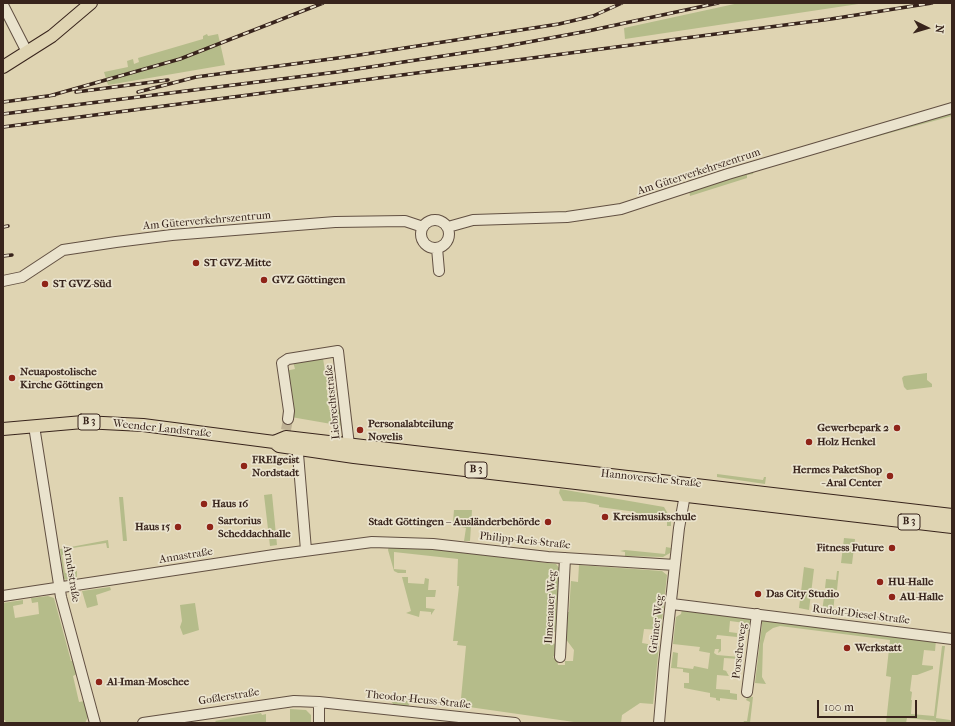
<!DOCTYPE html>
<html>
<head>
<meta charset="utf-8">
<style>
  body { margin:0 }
  #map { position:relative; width:955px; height:726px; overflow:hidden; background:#dfd4b2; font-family:"IM FELL French Canon",serif }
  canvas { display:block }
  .frame { position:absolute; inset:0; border:4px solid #38241c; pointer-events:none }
  .north { position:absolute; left:907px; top:8px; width:40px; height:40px; -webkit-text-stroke:3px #eae3cd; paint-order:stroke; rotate:95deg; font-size:11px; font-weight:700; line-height:16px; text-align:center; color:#38241c }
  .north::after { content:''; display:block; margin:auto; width:14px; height:18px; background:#38241c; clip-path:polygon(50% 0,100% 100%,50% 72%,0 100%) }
  .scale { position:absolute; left:817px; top:700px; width:100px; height:18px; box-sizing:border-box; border:2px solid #38241c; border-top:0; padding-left:5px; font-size:12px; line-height:14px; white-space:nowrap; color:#38241c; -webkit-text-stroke:3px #eae3cd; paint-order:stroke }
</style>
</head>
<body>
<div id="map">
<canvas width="955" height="726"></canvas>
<div class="frame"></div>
<div class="north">N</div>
<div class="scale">100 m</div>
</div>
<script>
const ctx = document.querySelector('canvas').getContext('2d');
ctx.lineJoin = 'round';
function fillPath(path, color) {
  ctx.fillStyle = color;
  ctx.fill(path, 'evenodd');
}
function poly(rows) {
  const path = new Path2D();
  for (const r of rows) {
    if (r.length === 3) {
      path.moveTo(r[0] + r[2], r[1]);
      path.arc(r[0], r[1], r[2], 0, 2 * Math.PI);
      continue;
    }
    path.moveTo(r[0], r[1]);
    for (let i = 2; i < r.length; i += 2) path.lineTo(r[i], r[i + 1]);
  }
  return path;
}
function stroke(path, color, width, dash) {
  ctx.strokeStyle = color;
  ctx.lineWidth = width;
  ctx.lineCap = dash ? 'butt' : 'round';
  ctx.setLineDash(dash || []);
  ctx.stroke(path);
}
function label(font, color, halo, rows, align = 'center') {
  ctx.font = font + ' "IM FELL French Canon",serif';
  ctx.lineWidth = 3.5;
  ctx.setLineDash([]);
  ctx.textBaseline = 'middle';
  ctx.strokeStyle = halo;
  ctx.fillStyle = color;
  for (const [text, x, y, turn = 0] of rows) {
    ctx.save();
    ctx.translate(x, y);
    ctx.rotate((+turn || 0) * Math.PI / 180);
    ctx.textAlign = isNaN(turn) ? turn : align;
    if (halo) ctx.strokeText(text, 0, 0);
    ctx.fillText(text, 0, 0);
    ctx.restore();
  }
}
const green = poly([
  [739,3,865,3,625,39,624,28],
  [207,34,208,36,218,34,225,65,108,85,104,72,128,67,127,61,133,59,134,64,139,62,138,58,203,39,203,36],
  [952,112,952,116,754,170,753,174,747,175,747,178,690,196,689,190,754,170,896,127],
  [323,358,325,372,331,372,333,381,326,382,329,410,341,409,343,426,291,417,285,371,295,369,293,362],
  [927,373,927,380,932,384,932,387,907,390,904,387,902,378,904,376],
  [717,474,763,480,764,477,766,477,765,484,717,477],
  [560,489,664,507,671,519,671,526,667,526,667,518,636,515,636,512,599,507,599,505,585,502,563,501,559,493],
  [272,494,277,545,270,546,264,495],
  [119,497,123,497,127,541,123,541],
  [454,510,472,510,470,541,464,541,466,528,461,527,462,523,453,522],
  [844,538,855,539,852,564,841,563],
  [108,540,109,548,107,548,106,543,66,549,66,554,62,555,65,573,77,571,77,576,76,579,67,580,64,579,60,549],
  [389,546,432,549,556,564,560,569,557,632,548,631,548,643,558,644,557,653,553,657,557,661,558,665,565,665,565,661,573,661,574,650,565,638,567,612,569,612,571,581,578,582,579,565,662,571,667,575,661,630,644,629,642,643,659,646,653,704,640,703,622,715,621,723,581,723,469,707,466,709,460,709,466,646,457,645,458,641,453,641,459,586,457,586,458,559,394,552,394,569,406,570,406,573,398,573,394,571,388,550],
  [666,547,671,548,670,553,663,557,625,556,625,552,620,551,625,550,665,554],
  [804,567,814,569,809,610,799,608],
  [837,571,839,571,837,590,825,588,826,579,836,580],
  [402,577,408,577,408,583,424,584,425,578,429,579,428,590,436,590,435,597,426,597,426,608,435,609,431,615,431,612,420,611,419,617,406,613,411,611],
  [110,587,111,590,96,595,98,605,87,608,82,591],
  [825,591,835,592,833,613,822,611],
  [48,596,54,598,71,661,74,661,77,674,73,676,79,702,84,701,88,717,85,723,6,723,5,720,3,720,3,603,23,600,23,604,13,606,15,618,39,614,38,602,32,603,31,598],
  [195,603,199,630,183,635,180,627,182,621,180,605],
  [682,609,751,618,750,631,744,631,745,623,730,621,729,632,737,633,737,637,717,635,716,639,721,639,721,651,718,653,719,649,715,649,714,653,717,655,740,657,740,659,724,658,723,670,730,672,726,671,729,676,717,675,716,689,730,690,730,693,737,694,737,700,720,698,720,701,716,700,716,698,710,697,710,693,684,688,684,683,689,683,689,673,683,672,683,669,671,668,673,652,678,653,677,667,693,669,694,666,708,669,710,653,699,651,700,647,673,644,676,617,681,614],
  [763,619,936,640,935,651,924,650,922,665,933,666,933,669,917,675,912,675,910,691,912,692,911,700,912,700,911,714,934,716,942,646,945,646,936,718,950,720,952,723,936,723,936,721,907,718,906,723,886,723,891,677,886,676,890,640,780,626,773,628,766,633,763,644,762,677,766,684,755,683,762,624,760,624,760,621],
  [405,695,407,701,411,700,408,707,395,706,390,700],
  [748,696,753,697,750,723,743,723,744,721,747,721,750,702,746,700],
  [290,709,306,710,311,715,311,723,290,723],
  [261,713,262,715,266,714,266,723,217,723,215,721]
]);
const minorTunnel = poly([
  [286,430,288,419]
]);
const minor = poly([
  [3,5,27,52],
  [435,234,14],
  [448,227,473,220,567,217,621,209,728,174,952,108],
  [437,248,439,271],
  [3,281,22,277,63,250,116,242,172,235,335,222,405,221,423,227],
  [288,419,289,411,282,363,288,359,338,351,349,445],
  [34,426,61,597,95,723],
  [298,454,306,550],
  [3,596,274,555,372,542,433,544,548,557,675,565],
  [672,604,952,639],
  [560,657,565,558],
  [747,692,757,614],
  [319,702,319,723],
  [143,723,294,701,319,702,515,723],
  [659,723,664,664,679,528,686,489]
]);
const major = poly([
  [3,67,52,36,91,3],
  [3,429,83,422,143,425,274,442,279,446,354,457,952,527],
  [274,442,286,437,952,515]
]);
const rail = poly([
  [76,92,168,80],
  [138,92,196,77,353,56,559,24,593,16,622,3],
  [49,96,180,59,323,3],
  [3,102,55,95],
  [3,114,337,72,496,48,588,31,718,3],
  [3,127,831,19,932,3],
  [3,227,8,226],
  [3,256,12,255]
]);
const markers = [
  [196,263,4,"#8f2418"],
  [264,280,4,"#8f2418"],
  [45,284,4,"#8f2418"],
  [12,378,4,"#8f2418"],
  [897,428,4,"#8f2418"],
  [360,430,4,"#8f2418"],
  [809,442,4,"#8f2418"],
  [244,466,4,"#8f2418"],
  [890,476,4,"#8f2418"],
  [204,504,4,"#8f2418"],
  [605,517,4,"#8f2418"],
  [548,522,4,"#8f2418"],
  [178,527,4,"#8f2418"],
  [210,527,4,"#8f2418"],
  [892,548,4,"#8f2418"],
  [880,582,4,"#8f2418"],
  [758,594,4,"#8f2418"],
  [892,597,4,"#8f2418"],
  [847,648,4,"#8f2418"],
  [99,682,4,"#8f2418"]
];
const shields = [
  [89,422,22],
  [476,470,22],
  [909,522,22]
];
const shieldNames = [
  ["B 3",89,422],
  ["B 3",476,470],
  ["B 3",909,522]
];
const streetNames = [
  ["Am Güterverkehrszentrum",699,172,-18],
  ["Am Güterverkehrszentrum",207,221,-5],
  ["Liebrechtstraße",333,402,-96],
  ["Weender Landstraße",162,429,6],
  ["Hannoversche Straße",651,479,6],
  ["Philipp-Reis-Straße",525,541,6],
  ["Annastraße",186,556,-9],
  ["Arndtstraße",71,574,81],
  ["Ilmenauer Weg",551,607,-87],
  ["Rudolf-Diesel-Straße",861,615,7],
  ["Grüner Weg",657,624,-83],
  ["Porscheweg",740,651,-83],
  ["Goßlerstraße",229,697,-9],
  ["Theodor-Heuss-Straße",418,700,6]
];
const poiNames = [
  ["ST GVZ-Mitte",204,263],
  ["GVZ Göttingen",272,280],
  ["ST GVZ-Süd",53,284],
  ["Neuapostolische",20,372],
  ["Kirche Göttingen",20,385],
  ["Personalabteilung",368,424],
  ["Novelis",368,437],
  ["Gewerbepark 2",889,428,"right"],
  ["Holz Henkel",817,442],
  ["FREIgeist",252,460],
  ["Nordstadt",252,473],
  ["Hermes PaketShop",882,470,"right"],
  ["- Aral Center",882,483,"right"],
  ["Haus 16",212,504],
  ["Kreismusikschule",613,517],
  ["Sartorius",218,521],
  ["Scheddachhalle",218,534],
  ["Stadt Göttingen – Ausländerbehörde",540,522,"right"],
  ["Haus 15",170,527,"right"],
  ["Fitness Future",884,548,"right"],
  ["HU-Halle",888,582],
  ["Das City Studio",766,594],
  ["AU-Halle",900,597],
  ["Werkstatt",855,648],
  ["Al-Iman-Moschee",107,682]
];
fillPath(green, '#b5bc8a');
stroke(minorTunnel, '#beb194', 10, [10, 5]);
stroke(minor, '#625042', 12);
stroke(major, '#38241c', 14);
stroke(minor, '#eae3cd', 10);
stroke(major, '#dfd4b2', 12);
stroke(rail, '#38241c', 3.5);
stroke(rail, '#eae3cd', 2, [6]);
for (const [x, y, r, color] of markers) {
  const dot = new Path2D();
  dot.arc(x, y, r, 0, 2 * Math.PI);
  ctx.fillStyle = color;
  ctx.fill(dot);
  stroke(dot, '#eae3cd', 1.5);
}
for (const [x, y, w] of shields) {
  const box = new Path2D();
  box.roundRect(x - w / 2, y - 8, w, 16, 3);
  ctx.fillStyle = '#eae3cd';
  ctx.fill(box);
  stroke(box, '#38241c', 1);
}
label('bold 10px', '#38241c', null, shieldNames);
label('11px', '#38241c', '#eae3cd', streetNames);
label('bold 11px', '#38241c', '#eae3cd', poiNames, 'left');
</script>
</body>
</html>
